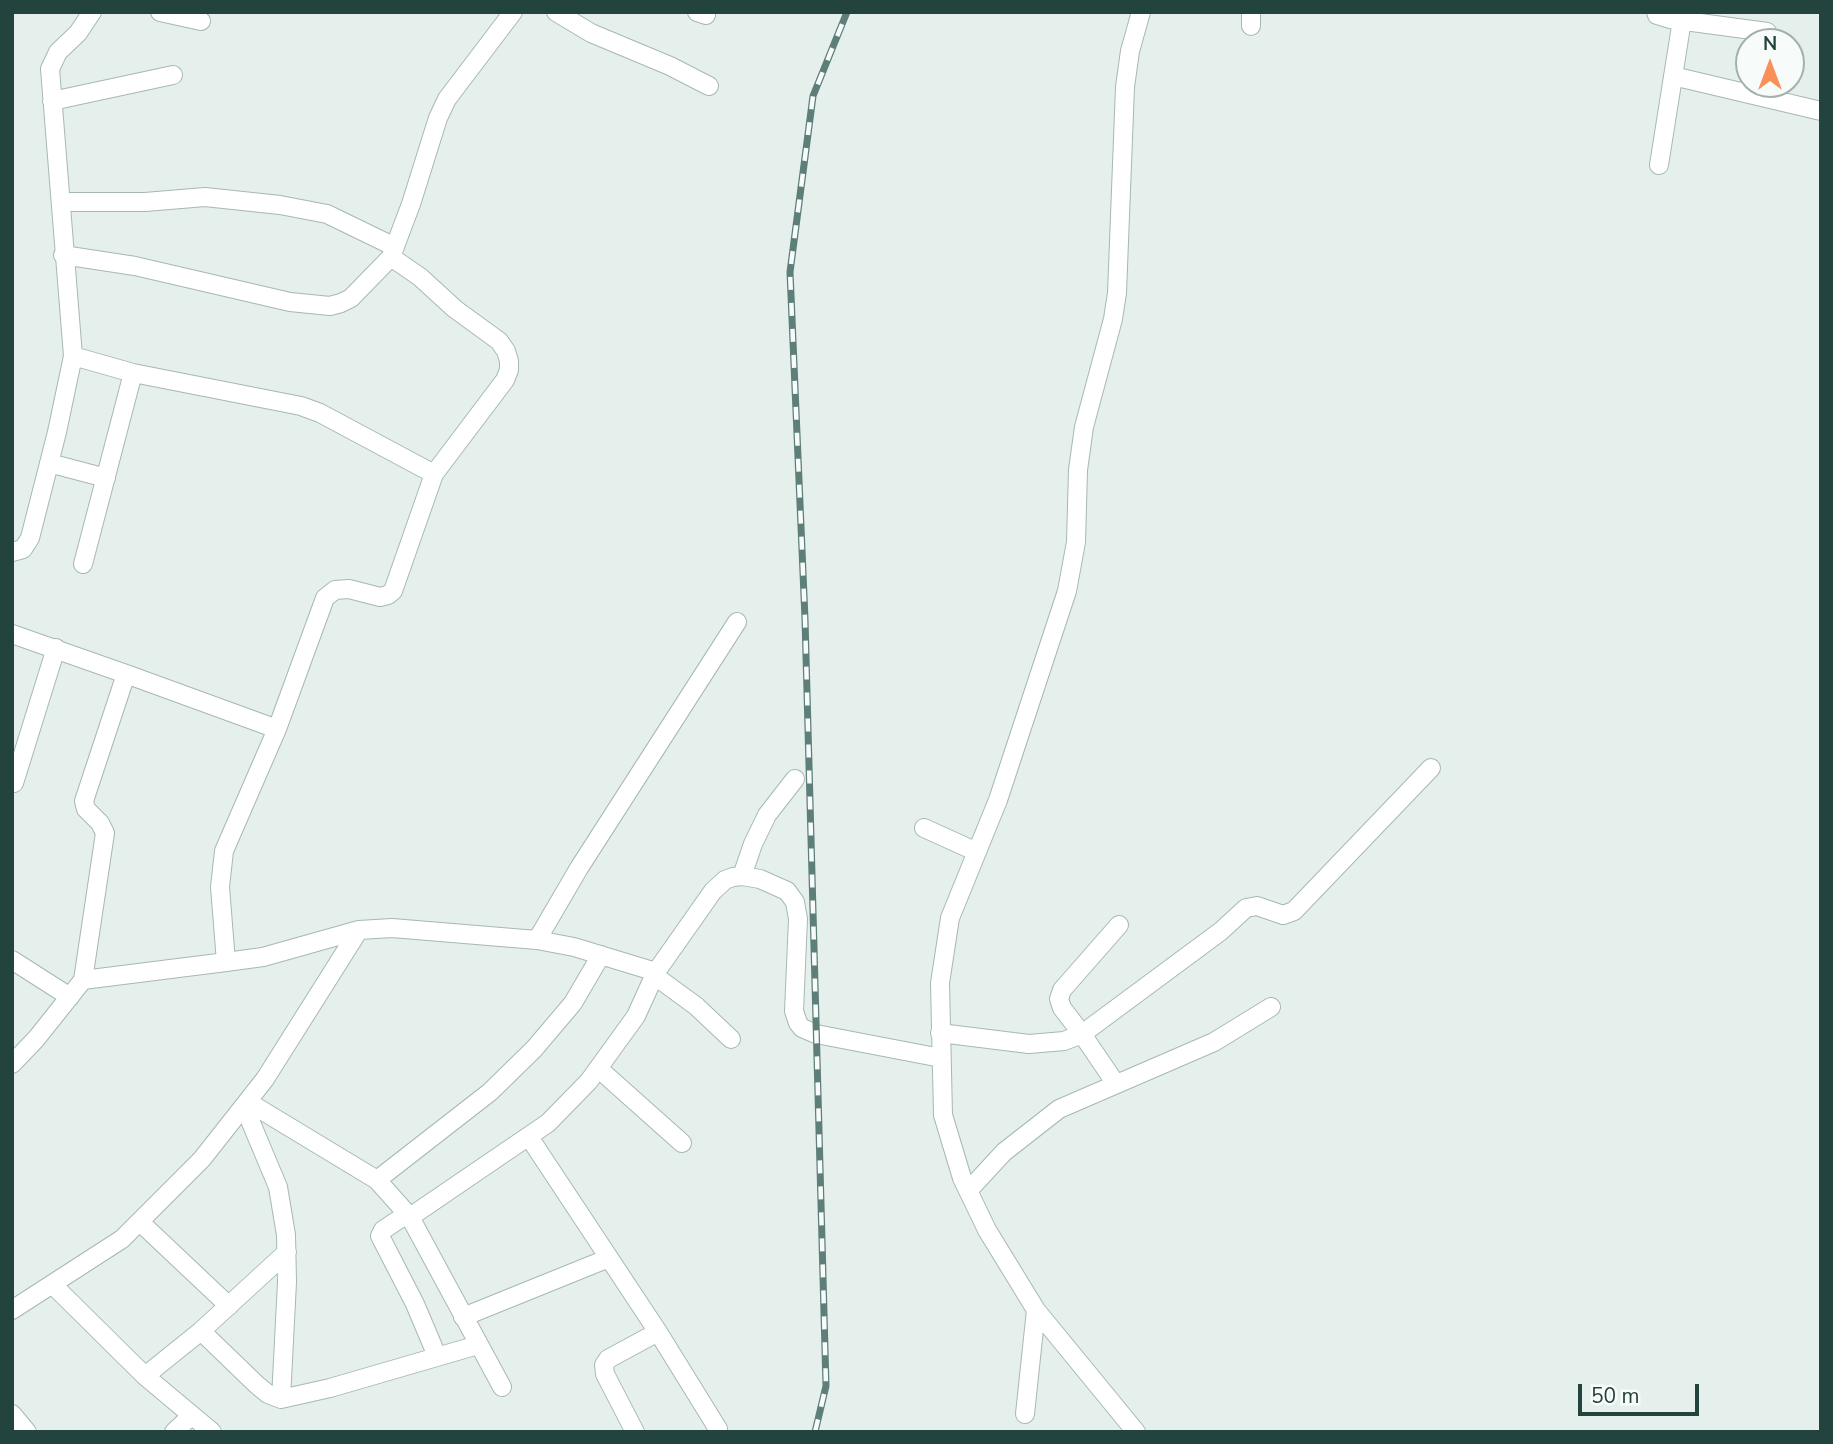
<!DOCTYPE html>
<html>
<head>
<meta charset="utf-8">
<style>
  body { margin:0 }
  #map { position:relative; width:1833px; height:1444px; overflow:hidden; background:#e5efec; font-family:"Nunito Sans",sans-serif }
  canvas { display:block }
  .frame { position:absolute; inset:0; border:14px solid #23433e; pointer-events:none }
  .north { position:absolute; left:1735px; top:28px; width:70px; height:70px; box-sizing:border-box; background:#f7fbf9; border:2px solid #a2b1ae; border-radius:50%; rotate:0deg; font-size:19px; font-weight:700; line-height:28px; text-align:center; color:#23433e }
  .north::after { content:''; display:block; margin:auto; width:24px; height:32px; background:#fa9059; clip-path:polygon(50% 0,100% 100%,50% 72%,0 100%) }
  .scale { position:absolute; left:1578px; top:1384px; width:121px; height:32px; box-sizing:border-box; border:4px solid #23433e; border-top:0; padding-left:9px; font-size:21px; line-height:24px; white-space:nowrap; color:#23433e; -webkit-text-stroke:5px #f7fbf9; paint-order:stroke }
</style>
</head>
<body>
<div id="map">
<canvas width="1833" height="1444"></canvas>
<div class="frame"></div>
<div class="north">N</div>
<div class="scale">50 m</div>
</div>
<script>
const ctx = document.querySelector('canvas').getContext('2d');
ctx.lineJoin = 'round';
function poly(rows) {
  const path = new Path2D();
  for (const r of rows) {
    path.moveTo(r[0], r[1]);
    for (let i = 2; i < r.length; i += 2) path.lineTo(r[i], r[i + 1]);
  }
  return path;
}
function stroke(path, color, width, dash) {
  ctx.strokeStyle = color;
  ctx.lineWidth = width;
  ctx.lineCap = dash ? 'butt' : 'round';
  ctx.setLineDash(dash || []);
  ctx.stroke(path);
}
const minor = poly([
  [160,12,201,21],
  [556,12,591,33,670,66,709,86],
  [697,12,706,15],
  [1656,12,1657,15,1670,19,1767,32],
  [1251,26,1251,12],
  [1673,76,1821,111],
  [52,101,173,75],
  [1659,165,1682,20],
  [62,202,145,202,205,197,280,205,327,214,395,247],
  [63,255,135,266,290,302,330,306,341,303,351,298,391,257,411,204,438,118,447,99,513,12],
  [73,356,133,373,301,406,320,413,434,474,505,380,509,370,509,361,506,351,499,341,455,309,420,277,391,257],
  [49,463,106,478],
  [12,552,23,549,30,538,57,432,73,356,50,69,58,52,78,33,92,12],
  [83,564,133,373],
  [12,634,126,674,84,801,86,809,100,823,105,833,83,980,36,1039,12,1064],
  [277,729,325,598,335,590,349,589,380,597,388,595,393,591,434,474],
  [14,783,56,648],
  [924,828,977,852],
  [742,876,753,844,767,815,795,779],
  [537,940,579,868,737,622],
  [12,960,70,997],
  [226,962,263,957,359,930,392,928,537,940,574,947,656,972],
  [655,976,696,1006,731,1039],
  [83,980,226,962,220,887,224,851,277,729,126,674],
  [940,1033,1029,1044,1064,1041,1082,1034,1221,931,1246,908,1257,906,1283,915,1294,911,1431,768],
  [599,1069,682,1143],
  [1116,1084,1082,1034,1062,1008,1059,999,1062,990,1119,925],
  [248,1102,377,1180,490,1092,534,1049,573,1003,601,955],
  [244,1106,278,1187,286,1235,287,1282,281,1399],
  [529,1137,658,1332,718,1429],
  [377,1180,410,1217,502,1387],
  [968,1191,1004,1152,1059,1109,1214,1042,1271,1007],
  [407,1214,383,1230,380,1236,415,1304,437,1356],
  [410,1217,548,1123,589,1081,636,1016,656,972,713,891,725,880,733,877,742,876,760,879,787,891,795,902,798,919,794,1011,798,1023,802,1028,816,1034,941,1058],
  [141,1223,229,1306],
  [53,1285,145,1376,201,1331,257,1385,268,1394,281,1399,330,1388,478,1345],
  [12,1310,122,1239,202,1159,265,1079,359,930],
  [463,1317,609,1258],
  [201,1331,287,1252],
  [145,1376,212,1432],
  [12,1414,27,1432],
  [1025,1414,1036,1310],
  [174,1432,191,1416],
  [635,1432,605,1374,604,1365,608,1359,658,1332],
  [1136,1432,1036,1310,987,1230,962,1178,943,1115,940,983,950,918,998,800,1067,591,1076,542,1078,470,1084,427,1113,319,1117,293,1125,87,1130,51,1141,12]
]);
const rail = poly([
  [815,1432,826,1386,805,619,790,272,813,96,847,12]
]);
stroke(minor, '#a7b8b4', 20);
stroke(minor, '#fff', 18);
stroke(rail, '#5e7e79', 7);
stroke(rail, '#f7fbf9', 4.5, [13]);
</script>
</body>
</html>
